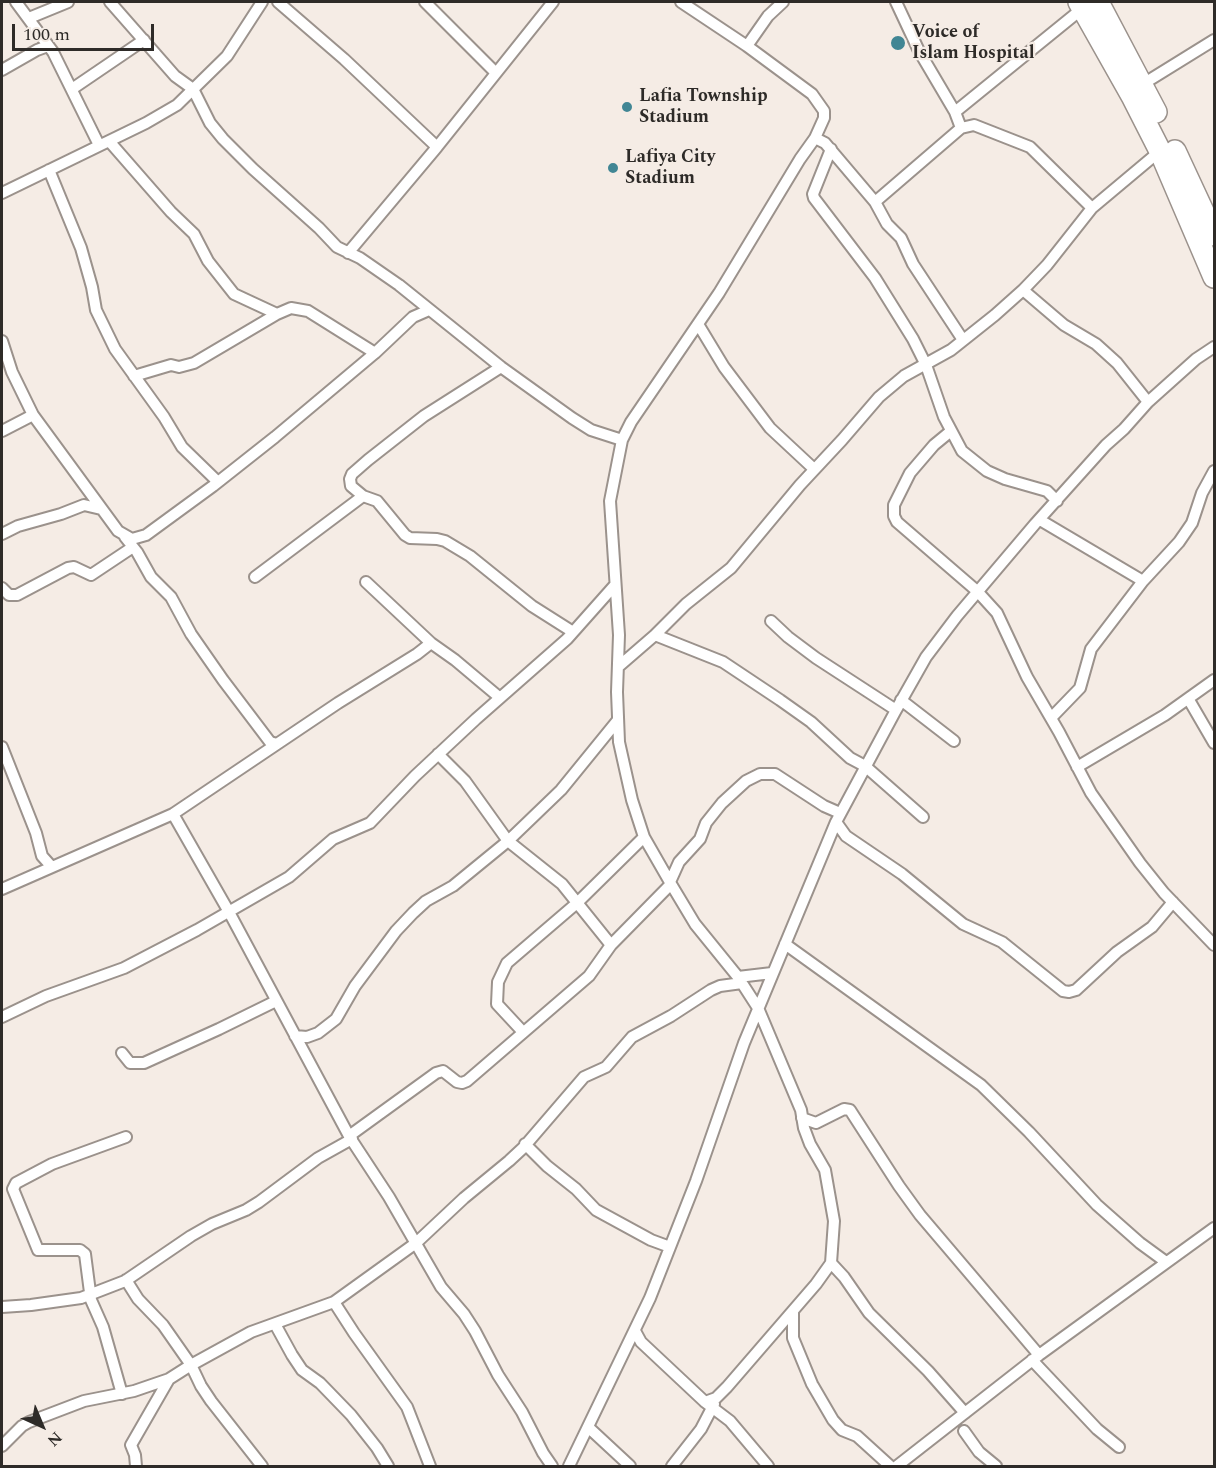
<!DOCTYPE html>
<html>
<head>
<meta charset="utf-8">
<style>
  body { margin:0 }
  #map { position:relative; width:1216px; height:1468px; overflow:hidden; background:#f5ece5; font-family:Spectral,serif }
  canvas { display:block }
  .frame { position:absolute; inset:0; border:3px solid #2e2b28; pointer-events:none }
  .north { position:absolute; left:12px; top:1396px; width:60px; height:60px; -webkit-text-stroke:4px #f5ece5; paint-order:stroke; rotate:136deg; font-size:16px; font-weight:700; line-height:24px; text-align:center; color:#2e2b28 }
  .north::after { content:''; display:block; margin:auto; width:21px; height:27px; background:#2e2b28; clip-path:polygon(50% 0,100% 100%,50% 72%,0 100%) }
  .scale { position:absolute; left:12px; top:24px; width:142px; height:27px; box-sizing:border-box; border:3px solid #2e2b28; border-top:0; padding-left:8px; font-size:18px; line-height:21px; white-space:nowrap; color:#2e2b28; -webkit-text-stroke:4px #f5ece5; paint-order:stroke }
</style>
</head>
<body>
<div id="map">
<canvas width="1216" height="1468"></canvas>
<div class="frame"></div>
<div class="north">N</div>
<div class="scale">100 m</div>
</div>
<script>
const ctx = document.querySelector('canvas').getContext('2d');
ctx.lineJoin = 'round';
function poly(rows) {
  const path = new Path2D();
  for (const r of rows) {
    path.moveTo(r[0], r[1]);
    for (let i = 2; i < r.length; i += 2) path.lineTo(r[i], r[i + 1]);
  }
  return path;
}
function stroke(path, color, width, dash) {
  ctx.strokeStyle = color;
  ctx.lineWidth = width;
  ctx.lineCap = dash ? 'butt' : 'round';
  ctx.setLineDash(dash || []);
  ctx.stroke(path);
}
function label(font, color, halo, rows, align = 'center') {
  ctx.font = font + ' Spectral,serif';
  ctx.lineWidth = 4.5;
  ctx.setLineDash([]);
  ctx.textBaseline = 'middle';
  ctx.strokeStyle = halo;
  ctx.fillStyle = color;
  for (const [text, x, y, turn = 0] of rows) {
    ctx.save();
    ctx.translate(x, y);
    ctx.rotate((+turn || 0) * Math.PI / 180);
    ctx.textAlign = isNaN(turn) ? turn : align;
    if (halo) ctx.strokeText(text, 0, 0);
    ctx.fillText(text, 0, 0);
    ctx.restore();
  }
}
const street = poly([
  [16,2,53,52,99,145],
  [110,2,175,76,193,89,210,123,223,139,253,169,319,228,337,247,360,258,399,285,501,367,572,418,591,430,622,440],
  [278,2,344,59,437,147],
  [425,2,496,73],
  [681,2,747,46],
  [896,2,919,51,955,112,961,128],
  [29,18,68,2],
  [2,70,37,50,48,46],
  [1143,84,1214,40],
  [72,89,144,40],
  [955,112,1083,8],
  [815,138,825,143,875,202,887,224,901,238,913,264,963,340],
  [109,141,171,212,194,234,208,261,234,294,277,314],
  [831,149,813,194,814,198,875,278,913,339,926,365,944,417,962,451,987,471,1005,479,1047,491,1057,501],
  [49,170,81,248,92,287,96,310,115,349,164,417,182,447,218,482],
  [2,193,146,123,177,105,227,56,262,2],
  [875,202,961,128,974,125,1030,147,1092,208],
  [348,253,437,147,553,2],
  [1023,290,1064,325,1096,344,1117,363,1148,402],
  [698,324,724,367,770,428,814,469],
  [2,341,12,372,33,415,118,531,132,539,146,535,213,486,275,437,375,353,413,317,429,310],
  [501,367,424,416,368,460,352,474,350,479,351,486,363,496,377,501,405,535,410,538,437,539,445,541,470,556,532,606,573,632],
  [134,376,171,365,179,367,194,363,277,314,291,308,308,311,375,353],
  [2,431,33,415],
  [951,431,934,445,910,473,894,505,894,516,897,522,977,591,997,613,1027,677,1059,732,1091,793,1140,863,1164,893,1214,945],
  [1040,520,1143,581],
  [2,534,18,526,61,514,84,505,101,509],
  [125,537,137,552,151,577,171,597,191,634,223,680,270,742,277,744],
  [255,577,363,496],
  [366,582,431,643],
  [2,588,9,595,17,595,68,568,74,567,91,575,133,547],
  [771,621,788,637,816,658,896,710],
  [655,635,723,662,780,700,811,722,850,758,865,766,923,817],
  [618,667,655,635,686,604,731,568,800,485,842,440,879,397,904,376,951,350,995,315,1023,290,1047,265,1092,208,1160,151],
  [901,700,954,741],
  [1189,700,1214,743],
  [1051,718,1080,688,1091,649,1143,581,1179,542,1192,523,1202,493,1214,471],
  [2,747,36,833,42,856,51,866],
  [438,754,465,781,508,841,562,884,611,945,671,884],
  [1077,767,1165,715,1214,680],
  [173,814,229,912,349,1136,389,1197,441,1287,464,1314,475,1331,498,1375,522,1412,543,1453,552,1466],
  [836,822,846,836,902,874,963,924,1002,942,1063,991,1069,992,1076,990,1117,952,1152,927,1173,902],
  [670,882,679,862,700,839,706,823,722,803,746,781,760,774,775,774,824,806,840,813],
  [2,889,173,814,338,703,417,654,431,643,455,660,499,697],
  [785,944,981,1085,1029,1132,1097,1205,1140,1243,1166,1262],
  [738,977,772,973],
  [2,1017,46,996,124,968,197,930,289,877,333,839,370,823,415,776,476,719,567,639,615,585],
  [523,1032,497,1004,498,982,507,963,577,903,644,837],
  [295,1036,307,1037,318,1033,336,1019,355,986,396,931,413,913,426,901,453,886,508,841,561,790,618,720],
  [122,1053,130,1063,144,1063,219,1029,276,1001],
  [802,1118,816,1123,844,1109,850,1110,899,1186,920,1215,1039,1355],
  [349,1136,436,1073,443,1071,457,1082,462,1083,467,1081,589,976,611,945],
  [525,1144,547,1166,576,1189,596,1210,651,1240,670,1247],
  [831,1263,844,1277,869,1313,928,1371,965,1413],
  [126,1280,138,1299,163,1325,191,1365,201,1386,211,1401,262,1466],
  [334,1302,354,1333,407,1407,430,1466],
  [2,1307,31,1305,81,1298,125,1281,191,1236,212,1224,246,1210,259,1202,318,1158,352,1139],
  [793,1311,793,1338,812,1384,833,1420,842,1430,857,1436,890,1466],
  [275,1324,292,1355,302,1370,320,1383,351,1415,377,1448,388,1466],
  [635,1331,641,1342,705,1402,730,1421,768,1466],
  [1032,1360,1097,1429,1119,1447],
  [122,1394,103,1327,91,1300,85,1254,80,1250,38,1250,13,1189,16,1183,52,1164,126,1137],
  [705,1402,716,1398,727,1387,816,1284,831,1263,834,1221,825,1170,810,1144,804,1128,801,1110,758,1008,738,977,695,924,671,884,644,837,632,800,619,742,617,692,619,635,610,501,622,440,631,422,719,293,800,159,815,138,824,118,824,111,812,94,747,46,768,16,783,2],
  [588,1427,630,1466],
  [964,1431,979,1452,996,1466],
  [2,1446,22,1426,29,1422,84,1401,134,1391,169,1379,191,1365,251,1332,334,1302,416,1243,464,1198,509,1161,523,1148,584,1077,606,1067,632,1037,671,1016,711,990,720,986,742,983],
  [136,1466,135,1455,131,1445,169,1379],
  [569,1466,650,1298,696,1181,744,1043,836,822,896,710,926,657,957,616,1035,524,1106,445,1124,429,1148,402,1196,359,1214,347],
  [672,1466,701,1429,714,1404],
  [897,1466,1039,1355,1214,1228]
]);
const highway = poly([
  [1079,2,1132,96,1160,151,1214,277],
  [1098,2,1156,112],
  [1175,151,1214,235]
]);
const markers = [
  [898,43,8,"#418694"],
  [627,107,6,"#418694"],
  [613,168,6,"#418694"]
];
const poiNames = [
  ["Voice of",912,33],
  ["Islam Hospital",912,54],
  ["Lafia Township",639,97],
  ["Stadium",639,118],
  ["Lafiya City",625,158],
  ["Stadium",625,179]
];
stroke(street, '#9b928c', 14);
stroke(highway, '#9b928c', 24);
stroke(street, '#fff', 10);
stroke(highway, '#fff', 21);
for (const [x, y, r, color] of markers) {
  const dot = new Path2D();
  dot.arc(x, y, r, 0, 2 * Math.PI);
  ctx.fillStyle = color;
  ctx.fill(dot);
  stroke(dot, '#f5ece5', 2);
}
label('bold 18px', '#2e2b28', '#f5ece5', poiNames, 'left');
</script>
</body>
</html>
